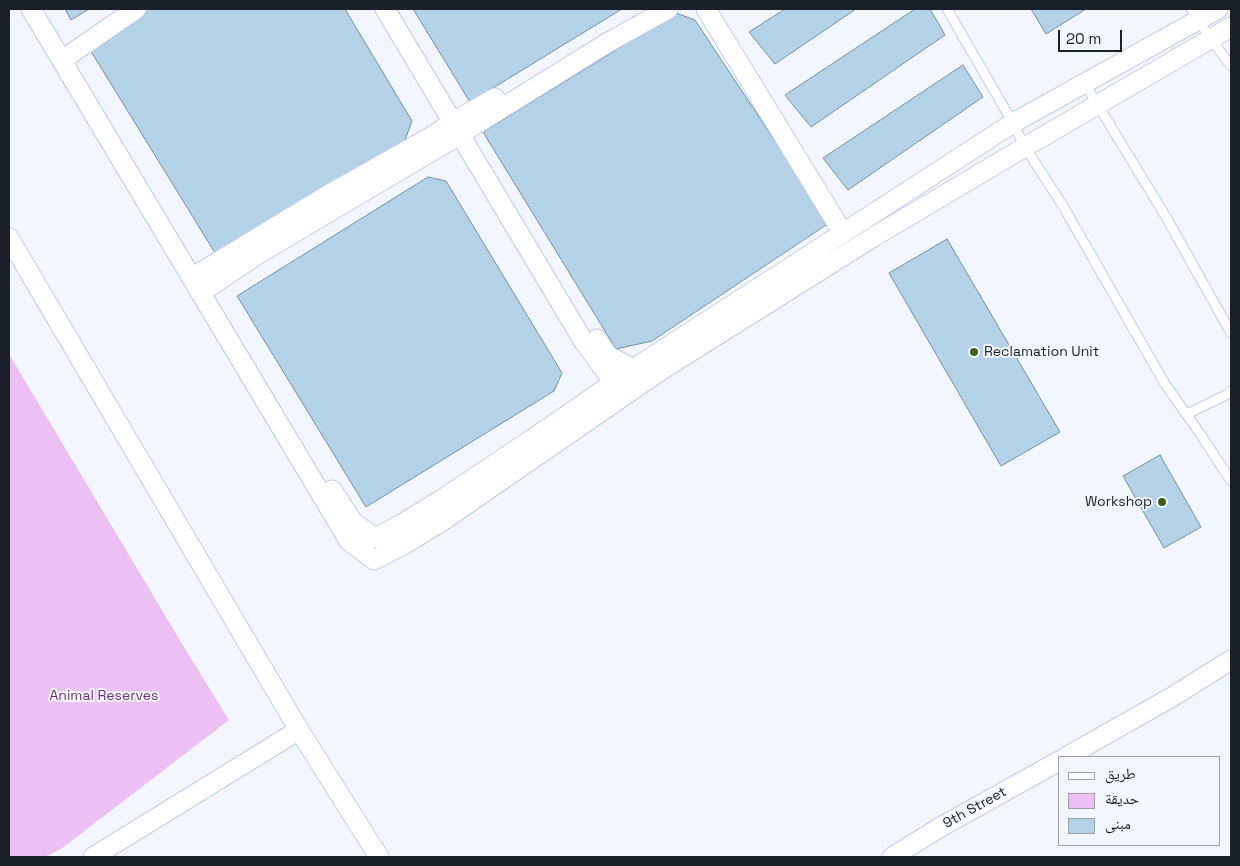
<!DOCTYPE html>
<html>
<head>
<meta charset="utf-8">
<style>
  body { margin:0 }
  #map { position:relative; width:1240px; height:866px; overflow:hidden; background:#f3f6fc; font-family:"Space Grotesk","Noto Naskh Arabic",sans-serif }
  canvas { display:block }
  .frame { position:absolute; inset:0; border:10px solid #1a1f2a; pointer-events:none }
  .legend { position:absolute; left:1058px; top:756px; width:162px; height:90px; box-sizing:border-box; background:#f3f6fc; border:1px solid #9ca0a8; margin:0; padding:6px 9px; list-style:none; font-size:15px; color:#1a1f2a }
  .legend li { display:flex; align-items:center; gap:10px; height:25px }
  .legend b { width:25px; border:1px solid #9ca0a8 }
  .scale { position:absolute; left:1058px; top:30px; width:64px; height:22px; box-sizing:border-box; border:2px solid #1a1f2a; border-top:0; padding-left:6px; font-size:15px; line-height:18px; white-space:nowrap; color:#1a1f2a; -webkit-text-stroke:4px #f3f6fc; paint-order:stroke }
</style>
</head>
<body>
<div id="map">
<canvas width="1240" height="866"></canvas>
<div class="frame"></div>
<ul class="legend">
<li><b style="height:6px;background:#fff"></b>طريق</li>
<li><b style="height:14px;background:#ecc0f4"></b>حديقة</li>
<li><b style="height:14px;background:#b3d2e8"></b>مبنى</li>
</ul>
<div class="scale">20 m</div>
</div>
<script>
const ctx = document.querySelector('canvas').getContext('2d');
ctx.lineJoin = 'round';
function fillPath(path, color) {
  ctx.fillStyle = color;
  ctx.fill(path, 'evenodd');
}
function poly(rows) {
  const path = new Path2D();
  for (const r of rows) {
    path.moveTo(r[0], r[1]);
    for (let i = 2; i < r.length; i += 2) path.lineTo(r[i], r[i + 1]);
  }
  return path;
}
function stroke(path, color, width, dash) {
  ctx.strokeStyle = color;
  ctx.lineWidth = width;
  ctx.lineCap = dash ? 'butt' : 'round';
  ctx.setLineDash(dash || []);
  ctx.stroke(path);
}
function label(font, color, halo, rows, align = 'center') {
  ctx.font = font + ' "Space Grotesk",sans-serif';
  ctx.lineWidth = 4;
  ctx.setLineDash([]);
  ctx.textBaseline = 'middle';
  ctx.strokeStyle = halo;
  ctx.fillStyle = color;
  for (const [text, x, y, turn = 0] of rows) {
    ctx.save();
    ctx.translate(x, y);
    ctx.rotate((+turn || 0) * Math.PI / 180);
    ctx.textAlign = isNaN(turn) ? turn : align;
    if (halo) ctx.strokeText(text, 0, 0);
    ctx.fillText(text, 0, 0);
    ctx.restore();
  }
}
const green = poly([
  [9,354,187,652,229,720,61,849,45,857,9,857]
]);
const building = poly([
  [65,9,89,9,71,20,65,9],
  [145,9,345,9,412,121,405,140,217,256,87,45,145,9],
  [413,9,622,9,470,102,413,9],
  [785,9,856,9,775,64,749,32,785,9],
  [915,9,930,9,945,35,811,127,785,95,915,9],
  [1031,9,1086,9,1046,34,1031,9],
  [676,13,695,20,829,223,652,341,616,349,483,132,676,13],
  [963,65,983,97,848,190,823,158,963,65],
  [428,177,446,181,562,373,554,391,366,507,237,296,428,177],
  [947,239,1060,432,1001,466,889,273,947,239],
  [1160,455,1201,527,1164,548,1123,476,1160,455]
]);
const service = poly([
  [947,9,1013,123,1025,147,1063,206,1165,384,1201,435,1231,481],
  [1191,9,1211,39,1231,66],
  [1085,84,1166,217,1231,333],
  [1187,414,1226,395,1231,391]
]);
const minor = poly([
  [31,9,349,541,374,560,405,544,441,522,660,371,875,236,1025,147,1231,27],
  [385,9,584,342,607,373,618,395],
  [706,9,843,233],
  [62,60,136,9],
  [9,238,299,730,379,857],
  [201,272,326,196,434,135,453,122,495,98],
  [200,293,255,256,444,144,607,43,668,9],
  [597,339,608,356,634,369],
  [332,490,353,522,375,538,400,525,444,498,547,429,644,362,1013,123,1218,9],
  [1066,757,1172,697,1231,660],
  [93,857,299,730],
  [892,857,939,828,1059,761]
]);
const markers = [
  [974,352,5,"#436115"],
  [1162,502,5,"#436115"]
];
const poiNames = [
  ["Reclamation Unit",984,352],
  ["Workshop",1152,502,"right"]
];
const parkNames = [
  ["Animal Reserves",104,696]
];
const streetNames = [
  ["9th Street",975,808,-29]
];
fillPath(green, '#ecc0f4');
fillPath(building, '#b3d2e8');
stroke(building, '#7390a5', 1);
stroke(service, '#c0cdec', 11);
stroke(minor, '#c0cdec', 21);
stroke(service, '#fff', 9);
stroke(minor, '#fff', 19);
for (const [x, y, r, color] of markers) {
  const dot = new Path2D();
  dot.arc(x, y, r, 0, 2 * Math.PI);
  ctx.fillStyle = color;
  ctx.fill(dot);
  stroke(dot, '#f3f6fc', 2);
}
label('14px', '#1a1f2a', '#f3f6fc', poiNames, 'left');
label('14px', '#732e7f', '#f3f6fc', parkNames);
label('14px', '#1a1f2a', '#f3f6fc', streetNames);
</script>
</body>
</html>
